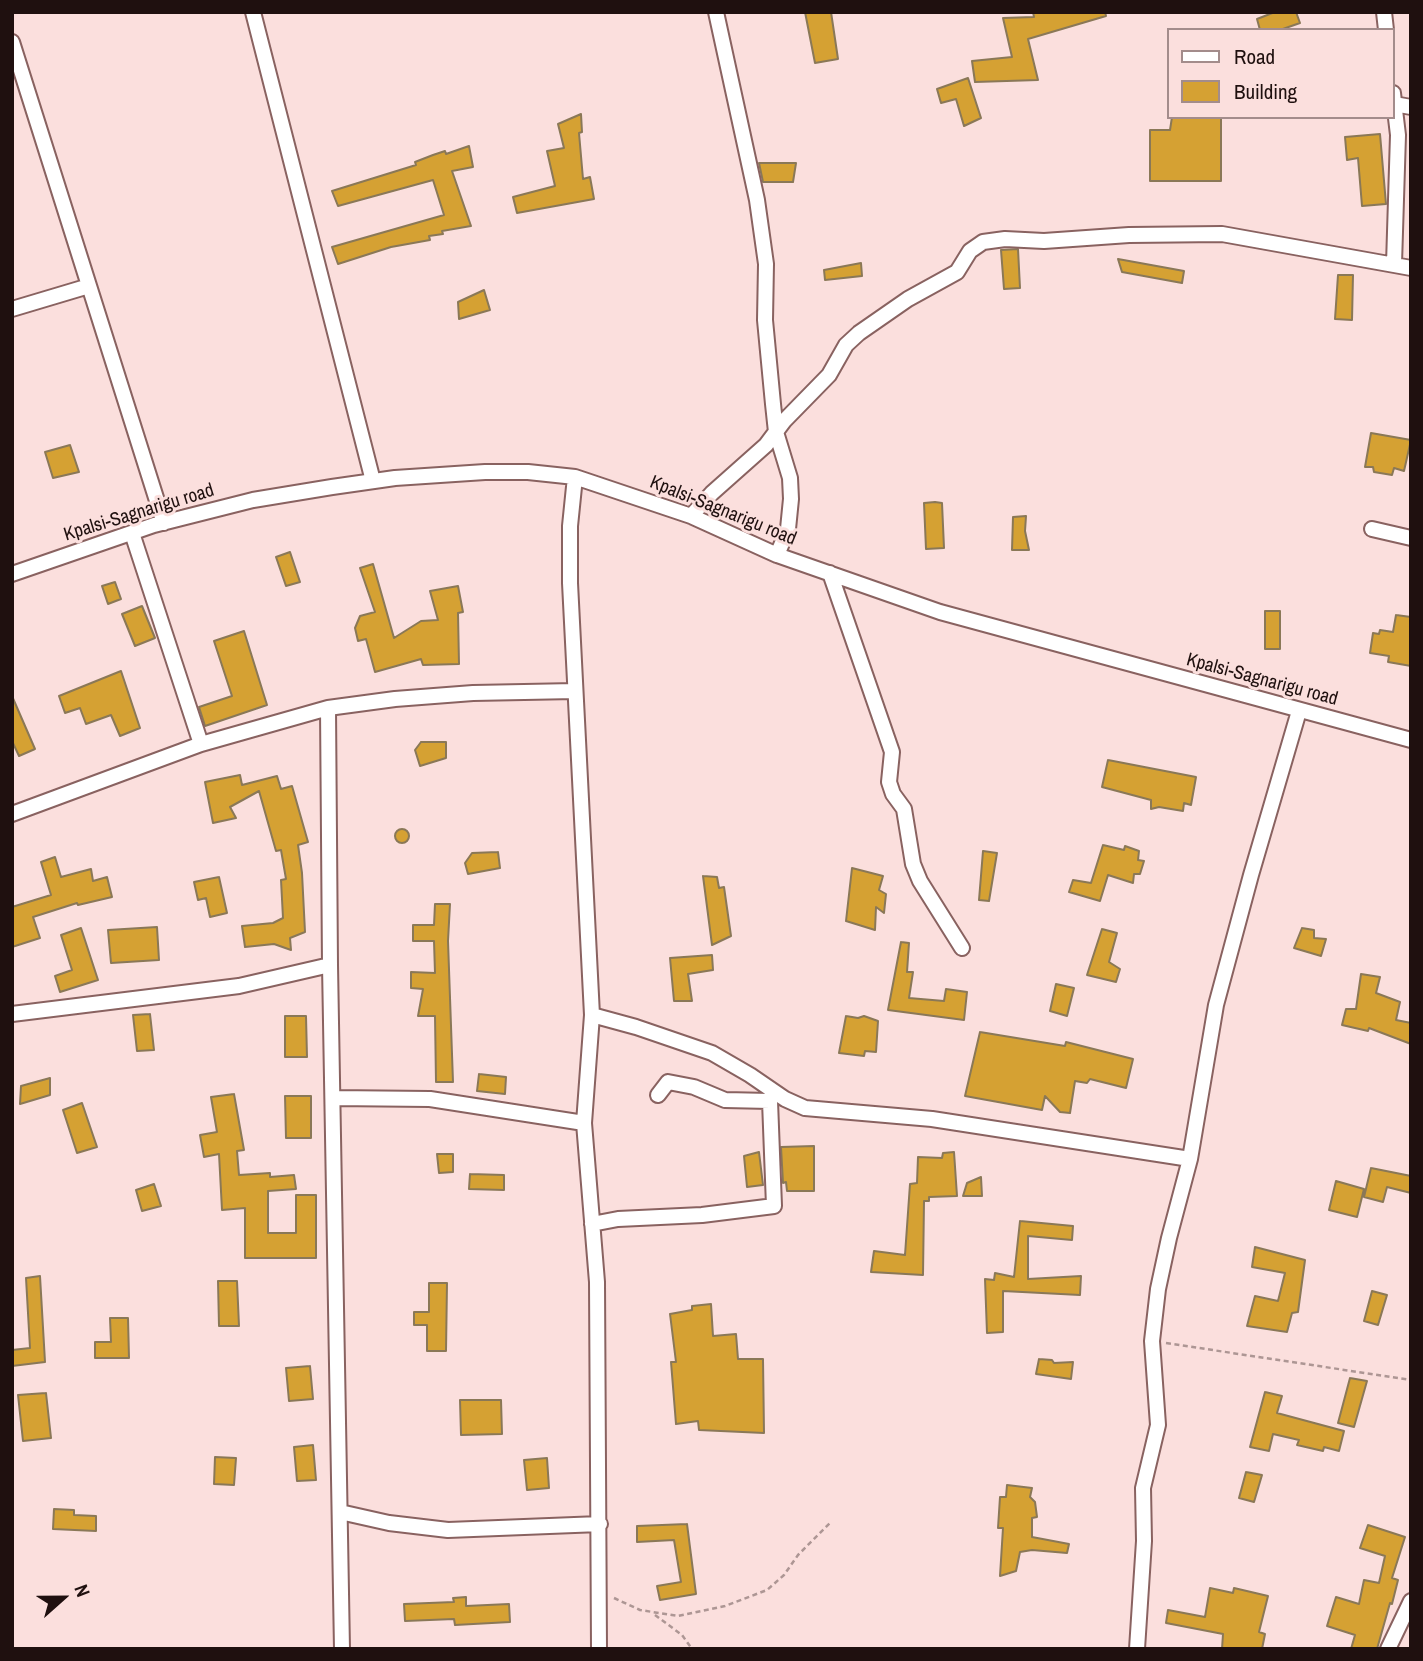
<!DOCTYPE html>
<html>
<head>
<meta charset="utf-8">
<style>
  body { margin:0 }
  #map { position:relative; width:1423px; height:1661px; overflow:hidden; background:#fbdfdd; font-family:"Archivo Narrow",sans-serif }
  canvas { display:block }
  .frame { position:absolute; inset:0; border:14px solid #1f100f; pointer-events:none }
  .legend { position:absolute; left:1167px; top:28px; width:228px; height:91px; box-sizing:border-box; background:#fbdfdd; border:2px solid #a38c8b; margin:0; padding:9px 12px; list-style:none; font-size:21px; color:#1f100f }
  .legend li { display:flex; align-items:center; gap:14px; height:35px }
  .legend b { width:35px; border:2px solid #a38c8b }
  .north { position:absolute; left:28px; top:1563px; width:70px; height:70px; -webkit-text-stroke:5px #fbdfdd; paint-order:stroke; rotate:69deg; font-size:19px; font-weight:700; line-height:28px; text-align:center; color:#1f100f }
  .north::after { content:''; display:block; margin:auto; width:24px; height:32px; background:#1f100f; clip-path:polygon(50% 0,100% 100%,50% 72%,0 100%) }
</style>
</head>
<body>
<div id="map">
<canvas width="1423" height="1661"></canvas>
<div class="frame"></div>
<ul class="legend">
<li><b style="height:9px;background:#fff"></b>Road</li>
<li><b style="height:19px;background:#d5a133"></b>Building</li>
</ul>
<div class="north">N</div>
</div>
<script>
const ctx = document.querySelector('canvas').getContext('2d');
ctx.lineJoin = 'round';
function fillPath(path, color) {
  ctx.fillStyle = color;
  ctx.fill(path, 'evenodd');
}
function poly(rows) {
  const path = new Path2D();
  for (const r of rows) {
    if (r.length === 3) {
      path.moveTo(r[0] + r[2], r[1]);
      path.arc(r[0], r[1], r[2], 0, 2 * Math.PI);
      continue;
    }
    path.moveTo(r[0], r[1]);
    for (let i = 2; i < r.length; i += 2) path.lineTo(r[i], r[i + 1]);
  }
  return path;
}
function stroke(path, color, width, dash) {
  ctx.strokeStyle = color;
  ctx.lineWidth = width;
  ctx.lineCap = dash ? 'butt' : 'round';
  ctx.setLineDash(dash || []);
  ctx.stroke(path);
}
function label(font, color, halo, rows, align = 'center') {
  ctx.font = font + ' "Archivo Narrow",sans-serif';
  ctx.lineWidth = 6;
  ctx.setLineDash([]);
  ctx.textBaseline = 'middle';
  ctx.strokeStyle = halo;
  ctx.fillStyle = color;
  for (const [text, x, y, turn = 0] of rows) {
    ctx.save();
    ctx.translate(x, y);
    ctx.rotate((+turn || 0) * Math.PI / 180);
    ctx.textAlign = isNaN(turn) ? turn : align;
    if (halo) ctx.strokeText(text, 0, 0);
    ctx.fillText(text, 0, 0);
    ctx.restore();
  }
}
const building = poly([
  [805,12,831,12,838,59,815,63,805,12],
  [1033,12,1105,12,1106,16,1028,39,1038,80,975,82,972,61,1012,57,1003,18,1034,17,1033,12],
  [1275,12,1296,12,1300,23,1280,30,1260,30,1257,19,1275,12],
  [968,78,981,118,964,126,956,99,941,103,937,89,968,78],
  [581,114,582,132,579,133,583,179,590,177,594,199,517,213,513,197,555,186,547,151,564,148,558,124,581,114],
  [1172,117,1221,117,1221,181,1150,181,1150,130,1170,130,1172,117],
  [1380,134,1386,204,1362,206,1358,158,1347,160,1345,137,1380,134],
  [469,146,473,167,452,171,471,226,442,231,443,234,429,236,430,240,391,247,338,264,332,247,444,215,433,180,338,206,332,191,416,165,415,162,433,155,445,151,446,154,469,146],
  [759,163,796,163,793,182,763,182,759,163],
  [1018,249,1020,288,1004,289,1001,250,1018,249],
  [1118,259,1184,271,1182,283,1122,272,1118,259],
  [861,263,862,276,825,280,824,270,861,263],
  [1338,275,1353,275,1352,320,1335,319,1338,275],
  [484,290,490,310,459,319,458,302,484,290],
  [1371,433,1411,440,1404,471,1394,468,1392,475,1374,472,1373,467,1365,467,1371,433],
  [70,445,79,472,53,478,45,452,70,445],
  [935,502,942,503,944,548,926,549,924,503,935,502],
  [1026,516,1025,531,1029,550,1012,550,1013,517,1026,516],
  [290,552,300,582,286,586,276,557,290,552],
  [373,564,394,638,421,621,438,620,430,591,458,586,463,612,458,613,459,664,423,665,421,659,375,672,366,639,358,641,355,628,360,616,375,612,360,568,373,564],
  [115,582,121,599,108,604,102,586,115,582],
  [142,606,155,638,135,646,122,614,142,606],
  [1265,611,1280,611,1280,649,1265,649,1265,611],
  [1396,615,1411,617,1411,666,1388,662,1389,656,1370,653,1373,633,1379,634,1380,630,1393,632,1396,615],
  [244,631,267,705,205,726,199,707,232,696,214,641,244,631],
  [121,671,140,728,120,736,111,715,86,724,80,708,65,713,59,696,121,671],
  [12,696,35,749,19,756,12,741,12,696],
  [421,742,446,742,446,758,420,766,415,750,421,742],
  [1108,760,1196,777,1191,805,1184,803,1183,811,1159,807,1151,809,1151,800,1102,787,1108,760],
  [240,775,242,785,277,776,281,789,292,786,308,842,298,845,302,873,305,932,290,938,291,950,274,944,245,947,242,926,273,923,283,918,281,880,286,879,281,850,276,851,259,791,230,807,236,818,213,823,205,782,240,775],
  [402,836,7],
  [1103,845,1124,850,1125,846,1139,851,1138,860,1144,861,1140,874,1134,874,1133,883,1108,875,1100,901,1069,892,1073,880,1091,883,1103,845],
  [983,851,997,853,989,901,979,900,983,851],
  [498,852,500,868,468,874,465,863,472,853,498,852],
  [55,857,61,877,91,869,93,881,107,877,112,897,78,905,77,903,33,917,40,938,12,947,12,907,51,895,41,862,55,857],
  [852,868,883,876,879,890,886,894,884,913,876,907,875,930,846,921,852,868],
  [703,876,717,877,719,888,724,887,731,936,712,945,703,876],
  [219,877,227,913,210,917,206,898,198,900,194,882,219,877],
  [435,904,450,904,448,941,453,1082,436,1082,435,1016,418,1016,423,989,411,988,411,972,435,973,434,941,413,941,413,925,434,925,435,904],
  [157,927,159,960,111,963,108,930,157,927],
  [81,928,98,980,60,992,55,976,72,970,61,935,81,928],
  [1302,928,1314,930,1314,938,1326,939,1321,956,1294,948,1302,928],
  [1102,929,1117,933,1109,962,1120,969,1116,982,1087,975,1102,929],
  [901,942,909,943,907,972,913,972,909,998,944,1001,946,989,967,992,964,1020,888,1010,901,942],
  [712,955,713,970,688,974,692,1001,674,1001,670,958,712,955],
  [1361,974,1380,977,1376,993,1400,1002,1396,1020,1411,1023,1411,1044,1369,1028,1368,1031,1342,1025,1346,1009,1356,1009,1361,974],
  [1056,984,1074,988,1067,1016,1050,1011,1056,984],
  [150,1014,154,1050,137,1051,133,1015,150,1014],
  [285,1016,306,1016,307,1057,285,1057,285,1016],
  [846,1016,858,1018,864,1016,878,1021,876,1052,865,1051,864,1056,839,1053,846,1016],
  [980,1032,1065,1046,1066,1042,1133,1059,1126,1088,1090,1079,1087,1083,1075,1081,1070,1113,1060,1112,1045,1096,1042,1110,965,1096,980,1032],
  [479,1074,506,1077,505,1094,477,1091,479,1074],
  [50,1078,50,1095,20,1104,21,1086,50,1078],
  [234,1094,244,1150,237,1151,239,1175,270,1173,270,1177,294,1175,296,1189,268,1191,268,1233,296,1233,296,1195,316,1195,316,1258,245,1258,245,1208,222,1210,219,1154,204,1157,200,1135,217,1132,211,1097,234,1094],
  [285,1096,311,1096,311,1138,286,1138,285,1096],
  [82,1103,97,1147,77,1153,63,1110,82,1103],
  [814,1146,814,1191,787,1191,786,1182,783,1183,781,1147,814,1146],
  [759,1152,763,1185,747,1187,744,1156,759,1152],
  [954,1152,957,1196,929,1197,929,1201,924,1201,923,1275,871,1272,874,1251,905,1255,910,1184,917,1183,918,1157,942,1158,943,1153,954,1152],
  [437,1154,453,1154,453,1172,439,1173,437,1154],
  [1371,1168,1411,1176,1411,1193,1387,1187,1383,1202,1364,1197,1371,1168],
  [470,1174,504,1175,504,1190,469,1189,470,1174],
  [981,1177,982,1196,963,1196,967,1183,981,1177],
  [1336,1181,1364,1189,1357,1217,1329,1210,1336,1181],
  [154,1184,161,1206,142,1211,136,1190,154,1184],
  [1020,1221,1073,1226,1072,1240,1028,1236,1028,1279,1081,1276,1080,1295,1003,1291,1003,1332,987,1333,985,1279,994,1280,995,1273,1014,1277,1020,1221],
  [1255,1247,1305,1260,1298,1312,1292,1313,1287,1332,1247,1326,1255,1296,1278,1301,1285,1273,1252,1267,1255,1247],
  [40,1276,45,1362,12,1366,12,1350,30,1348,26,1278,40,1276],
  [218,1281,237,1281,239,1326,219,1326,218,1281],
  [429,1283,447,1283,446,1351,427,1351,427,1325,414,1325,414,1312,429,1312,429,1283],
  [1372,1291,1387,1295,1378,1325,1364,1321,1372,1291],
  [711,1304,713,1336,736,1334,738,1359,763,1359,764,1433,699,1430,698,1421,676,1424,671,1362,676,1362,670,1314,692,1310,692,1306,711,1304],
  [110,1318,128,1318,129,1358,95,1358,95,1342,111,1342,110,1318],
  [1039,1359,1052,1360,1054,1363,1073,1362,1071,1379,1036,1374,1039,1359],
  [310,1366,313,1399,289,1401,286,1368,310,1366],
  [1350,1378,1367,1381,1354,1427,1338,1423,1350,1378],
  [1265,1392,1282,1396,1277,1413,1344,1431,1339,1451,1324,1447,1323,1451,1297,1445,1299,1440,1273,1434,1269,1451,1250,1447,1265,1392],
  [46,1393,51,1438,23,1441,18,1395,46,1393],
  [460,1400,501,1400,502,1434,461,1435,460,1400],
  [313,1445,316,1480,297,1481,294,1447,313,1445],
  [215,1457,236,1458,234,1485,214,1484,215,1457],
  [547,1458,549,1488,527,1490,524,1460,547,1458],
  [1246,1472,1262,1475,1254,1502,1239,1498,1246,1472],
  [1007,1485,1032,1488,1030,1497,1035,1502,1037,1517,1032,1518,1032,1537,1069,1544,1067,1553,1032,1550,1020,1552,1016,1571,1000,1576,1003,1528,998,1528,1000,1497,1006,1497,1007,1485],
  [54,1509,74,1510,74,1515,96,1516,96,1531,53,1529,54,1509],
  [687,1524,696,1594,660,1600,657,1586,681,1582,674,1540,637,1542,637,1526,687,1524],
  [1368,1525,1405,1537,1392,1578,1398,1580,1392,1604,1390,1603,1377,1649,1351,1649,1355,1635,1327,1626,1336,1597,1359,1604,1364,1580,1379,1583,1385,1556,1360,1548,1368,1525],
  [1210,1588,1233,1593,1234,1588,1268,1596,1259,1632,1265,1634,1262,1649,1222,1649,1223,1634,1166,1623,1168,1610,1205,1617,1210,1588],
  [466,1597,466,1606,509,1604,510,1622,455,1625,454,1619,405,1621,404,1604,454,1602,453,1598,466,1597]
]);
const path = poly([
  [1166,1343,1411,1380],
  [614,1598,640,1610,678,1616,725,1606,767,1590,784,1575,798,1555,830,1523],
  [655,1615,682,1635,692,1649]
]);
const street = poly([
  [253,12,373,481],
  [716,12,757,200,766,264,765,320,773,404,776,432,790,478,791,499,788,529,777,555],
  [1384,12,1386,30],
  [12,42,164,523],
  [1393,93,1398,135,1394,264],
  [1394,104,1411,107],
  [12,309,89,286],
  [575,477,570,526,570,583,592,1015,584,1123,597,1282,599,1649],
  [691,516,712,493,766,445,784,421,829,375,846,345,859,333,908,299,957,272,970,251,983,242,1005,239,1044,241,1129,235,1222,234,1411,268],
  [1372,529,1411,538],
  [132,533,201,744],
  [830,573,892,752,889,782,893,794,904,809,913,864,920,881,962,948],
  [12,574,154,525,253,500,332,487,395,478,485,472,528,472,575,477,691,516,777,555,940,612,1411,740],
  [328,708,330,965,342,1649],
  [12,814,201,744,328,708,395,699,473,693,575,691],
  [12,1014,239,986,330,965],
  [592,1015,636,1027,712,1053,750,1075,785,1099,805,1108,932,1119,1190,1159],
  [333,1098,430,1099,584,1123],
  [592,1224,618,1219,702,1215,774,1206,770,1101,725,1100,694,1087,668,1082,658,1095],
  [340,1512,389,1523,448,1530,600,1524],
  [1137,1649,1144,1541,1143,1488,1158,1425,1152,1341,1158,1289,1169,1238,1190,1159,1216,1005,1251,875,1299,711],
  [1388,1649,1411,1601]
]);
const streetNames = [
  ["Kpalsi-Sagnarigu road",723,511,22],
  ["Kpalsi-Sagnarigu road",139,513,-17],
  ["Kpalsi-Sagnarigu road",1262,680,15]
];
fillPath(building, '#d5a133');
stroke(building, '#8a7857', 2);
stroke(street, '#896260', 18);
stroke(path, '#ad9694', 2.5, [5, 3.5]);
stroke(street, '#fff', 14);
label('19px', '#1f100f', '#fbdfdd', streetNames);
</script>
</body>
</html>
